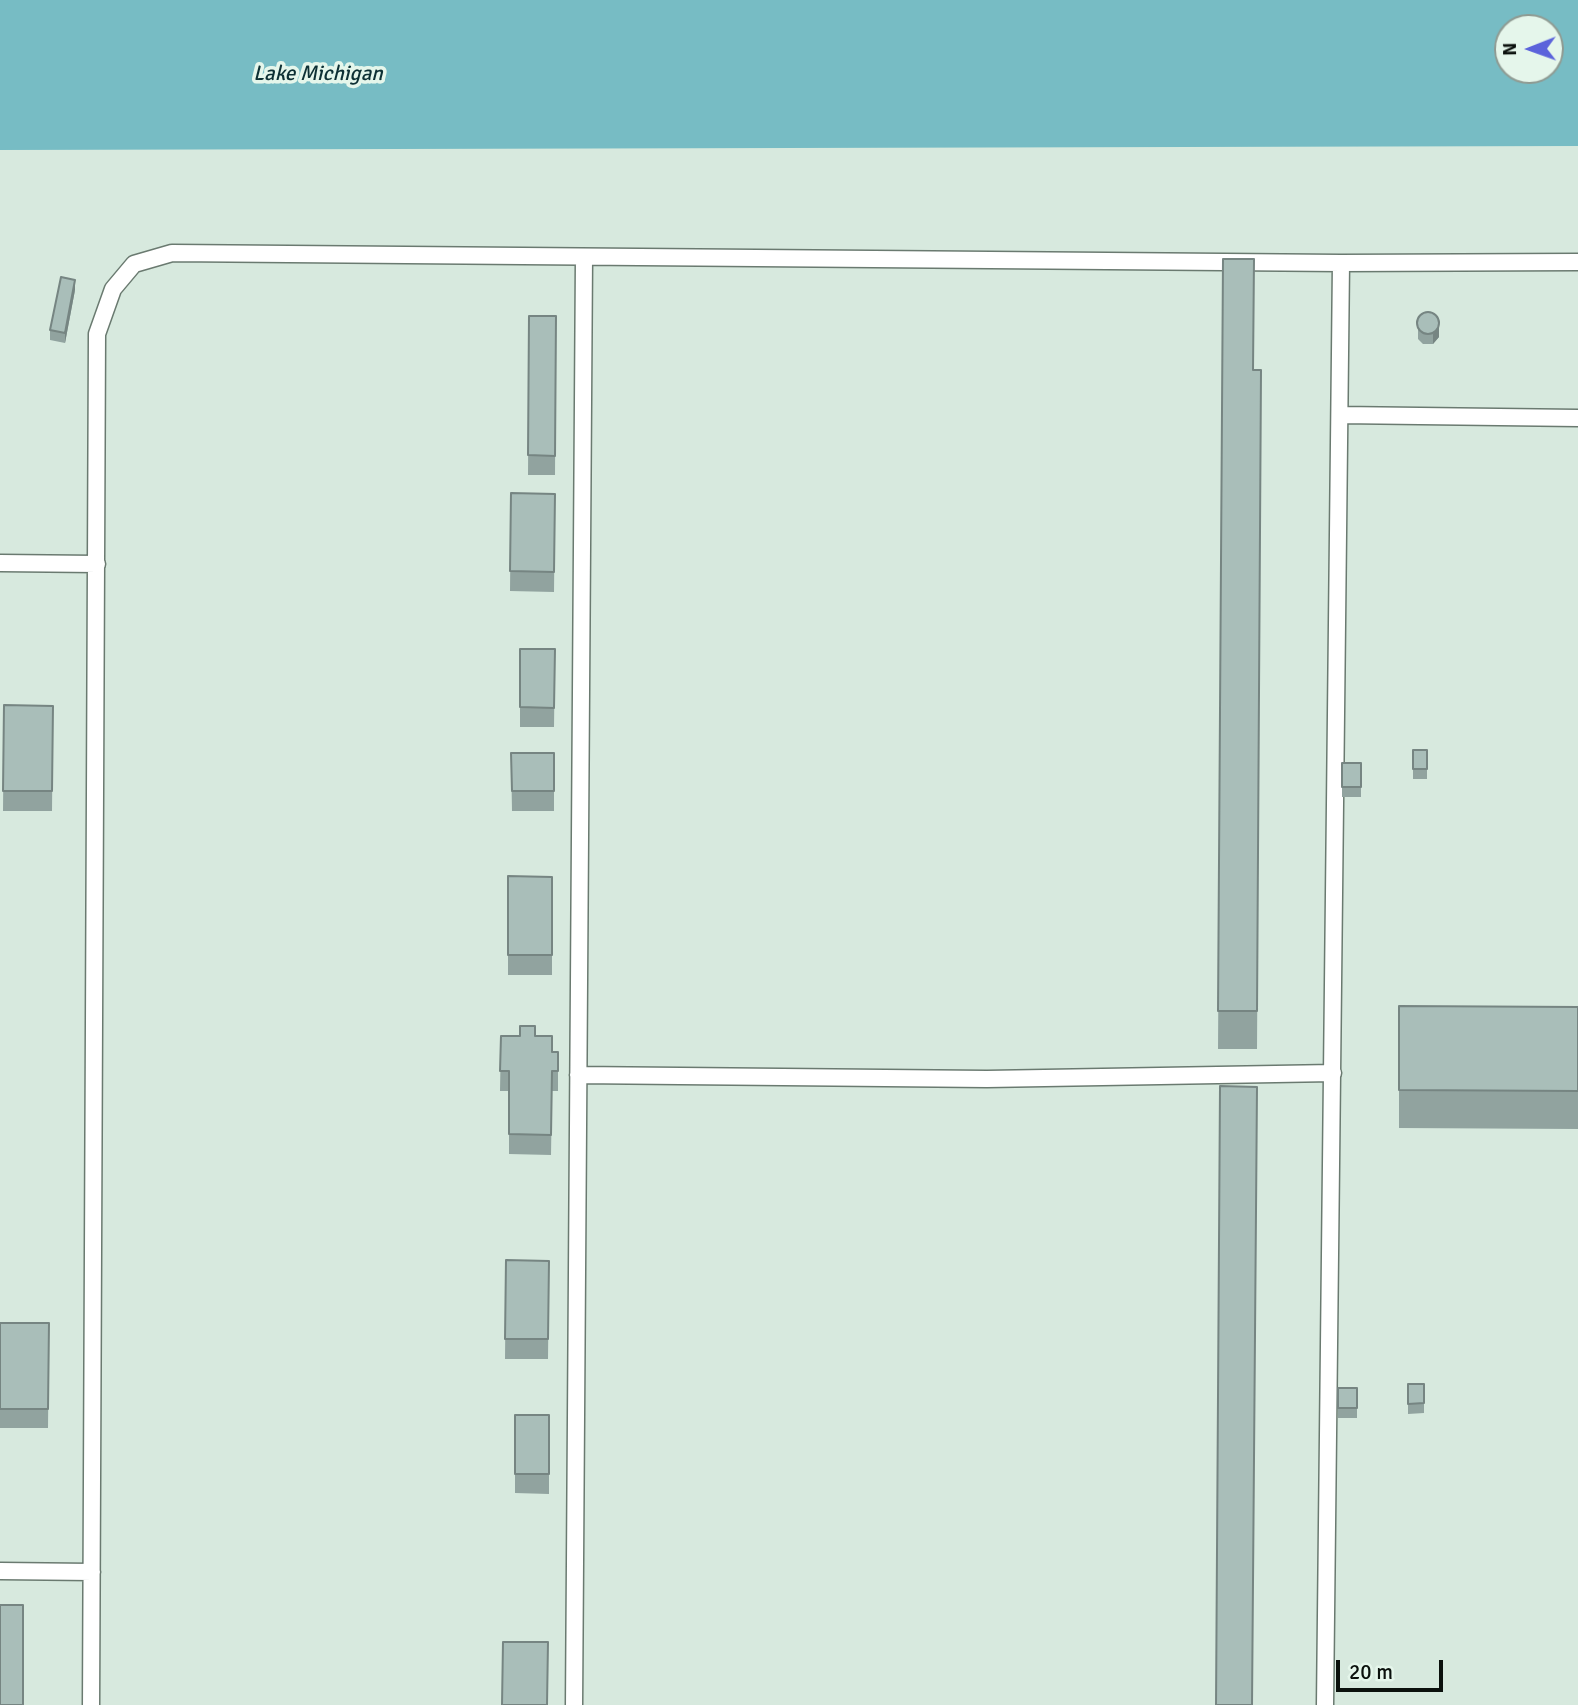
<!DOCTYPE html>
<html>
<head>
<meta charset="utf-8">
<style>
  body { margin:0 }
  #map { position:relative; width:1578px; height:1705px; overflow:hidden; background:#d7e9de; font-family:Signika,sans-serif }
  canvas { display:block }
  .north { position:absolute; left:1494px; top:14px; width:70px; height:70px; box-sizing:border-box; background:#e5f6eb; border:2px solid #8e9a92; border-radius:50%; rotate:269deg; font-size:19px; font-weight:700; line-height:28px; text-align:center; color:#0b110d }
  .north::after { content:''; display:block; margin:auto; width:24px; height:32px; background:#5b63db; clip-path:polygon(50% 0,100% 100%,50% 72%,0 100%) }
  .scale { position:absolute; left:1336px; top:1660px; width:107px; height:32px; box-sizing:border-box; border:4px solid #0b110d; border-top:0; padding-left:9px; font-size:21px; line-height:24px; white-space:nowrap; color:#0b110d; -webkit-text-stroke:5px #e5f6eb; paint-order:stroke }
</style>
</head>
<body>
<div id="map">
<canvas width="1578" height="1705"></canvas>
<div class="north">N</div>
<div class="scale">20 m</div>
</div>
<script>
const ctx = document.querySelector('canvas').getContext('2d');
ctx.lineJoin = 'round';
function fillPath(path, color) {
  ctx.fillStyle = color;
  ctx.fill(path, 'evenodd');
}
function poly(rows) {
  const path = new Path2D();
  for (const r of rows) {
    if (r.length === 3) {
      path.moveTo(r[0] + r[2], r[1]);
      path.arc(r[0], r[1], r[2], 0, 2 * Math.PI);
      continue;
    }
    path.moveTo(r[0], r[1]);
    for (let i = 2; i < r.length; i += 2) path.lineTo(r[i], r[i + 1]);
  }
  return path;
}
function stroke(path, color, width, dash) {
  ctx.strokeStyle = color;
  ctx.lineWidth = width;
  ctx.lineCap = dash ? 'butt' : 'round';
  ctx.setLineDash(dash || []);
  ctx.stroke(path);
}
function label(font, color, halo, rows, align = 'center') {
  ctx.font = font + ' Signika,sans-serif';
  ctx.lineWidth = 7;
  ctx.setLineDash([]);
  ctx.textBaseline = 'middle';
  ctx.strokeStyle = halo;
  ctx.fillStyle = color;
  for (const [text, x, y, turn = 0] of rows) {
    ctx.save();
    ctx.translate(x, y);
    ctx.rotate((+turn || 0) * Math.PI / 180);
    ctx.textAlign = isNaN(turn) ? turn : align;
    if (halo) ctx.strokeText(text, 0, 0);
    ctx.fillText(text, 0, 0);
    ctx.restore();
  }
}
const water = poly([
  [0,0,1578,0,1578,146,0,150],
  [1508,28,1550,28,1550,70,1508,70]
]);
const service = poly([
  [1341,415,1578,418],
  [0,563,97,564],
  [578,1075,987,1079,1333,1073],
  [0,1571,92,1572],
  [91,1705,97,334,113,289,134,264,172,253,1341,263],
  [574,1705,584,257],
  [1325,1705,1341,263,1578,262]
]);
const wall = poly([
  [1223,259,1254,370,1261,370,1257,1049,1218,1049],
  [75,290,65,343,50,340,50,330],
  [529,316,556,316,555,475,528,475],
  [1418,318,1439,337,1433,344,1423,344,1418,339],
  [511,493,555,494,554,592,510,591],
  [520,649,555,649,554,727,520,727],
  [4,705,53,706,52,811,3,811],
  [1413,750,1427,750,1427,779,1413,779],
  [511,753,554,753,554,811,512,811],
  [1342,763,1361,763,1361,797,1342,797],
  [508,876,552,877,552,975,508,975],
  [1399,1006,1578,1007,1578,1129,1399,1128],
  [501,1036,535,1036,552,1052,558,1071,558,1091,552,1091,551,1155,509,1154,509,1091,500,1091],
  [506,1260,549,1261,548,1359,505,1359],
  [0,1323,49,1323,48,1428,0,1428],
  [1408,1384,1424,1384,1424,1413,1408,1414],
  [1338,1388,1357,1388,1357,1418,1338,1418],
  [515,1415,549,1415,549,1494,515,1493]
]);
const shadedWall = poly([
  [75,280,75,290,65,343,65,333],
  [1439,327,1439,337,1433,344,1433,334]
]);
const building = poly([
  [1223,259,1254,259,1253,370,1261,370,1257,1011,1218,1011,1223,259],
  [61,277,75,280,65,333,50,330,61,277],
  [1428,323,11],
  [529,316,556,316,555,456,528,455,529,316],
  [511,493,555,494,554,572,510,571,511,493],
  [520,649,555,649,554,708,520,707,520,649],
  [4,705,53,706,52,791,3,791,4,705],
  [1413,750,1427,750,1427,769,1413,769,1413,750],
  [511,753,554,753,554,791,512,791,511,753],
  [1342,763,1361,763,1361,787,1342,787,1342,763],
  [508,876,552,877,552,955,508,955,508,876],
  [1399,1006,1578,1007,1578,1091,1399,1090,1399,1006],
  [520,1026,535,1026,535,1036,552,1036,552,1052,558,1052,558,1071,552,1071,551,1135,509,1134,509,1071,500,1071,501,1036,520,1036,520,1026],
  [1220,1086,1257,1087,1252,1705,1216,1705,1220,1086],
  [506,1260,549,1261,548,1339,505,1339,506,1260],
  [0,1323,49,1323,48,1409,0,1409,0,1323],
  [1408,1384,1424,1384,1424,1403,1408,1404,1408,1384],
  [1338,1388,1357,1388,1357,1408,1338,1408,1338,1388],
  [515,1415,549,1415,549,1474,515,1474,515,1415],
  [0,1605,23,1605,23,1705,0,1705,0,1605],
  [503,1642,548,1642,547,1705,502,1705,503,1642]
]);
const waterNames = [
  ["Lake Michigan",318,74]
];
fillPath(water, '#77bcc4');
stroke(service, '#6a7a70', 19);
stroke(service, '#fff', 16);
fillPath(wall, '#91a39f');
fillPath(shadedWall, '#768582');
fillPath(building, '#a9beb9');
stroke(building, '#768582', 2);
label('italic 21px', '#0d3034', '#e5f6eb', waterNames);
</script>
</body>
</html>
